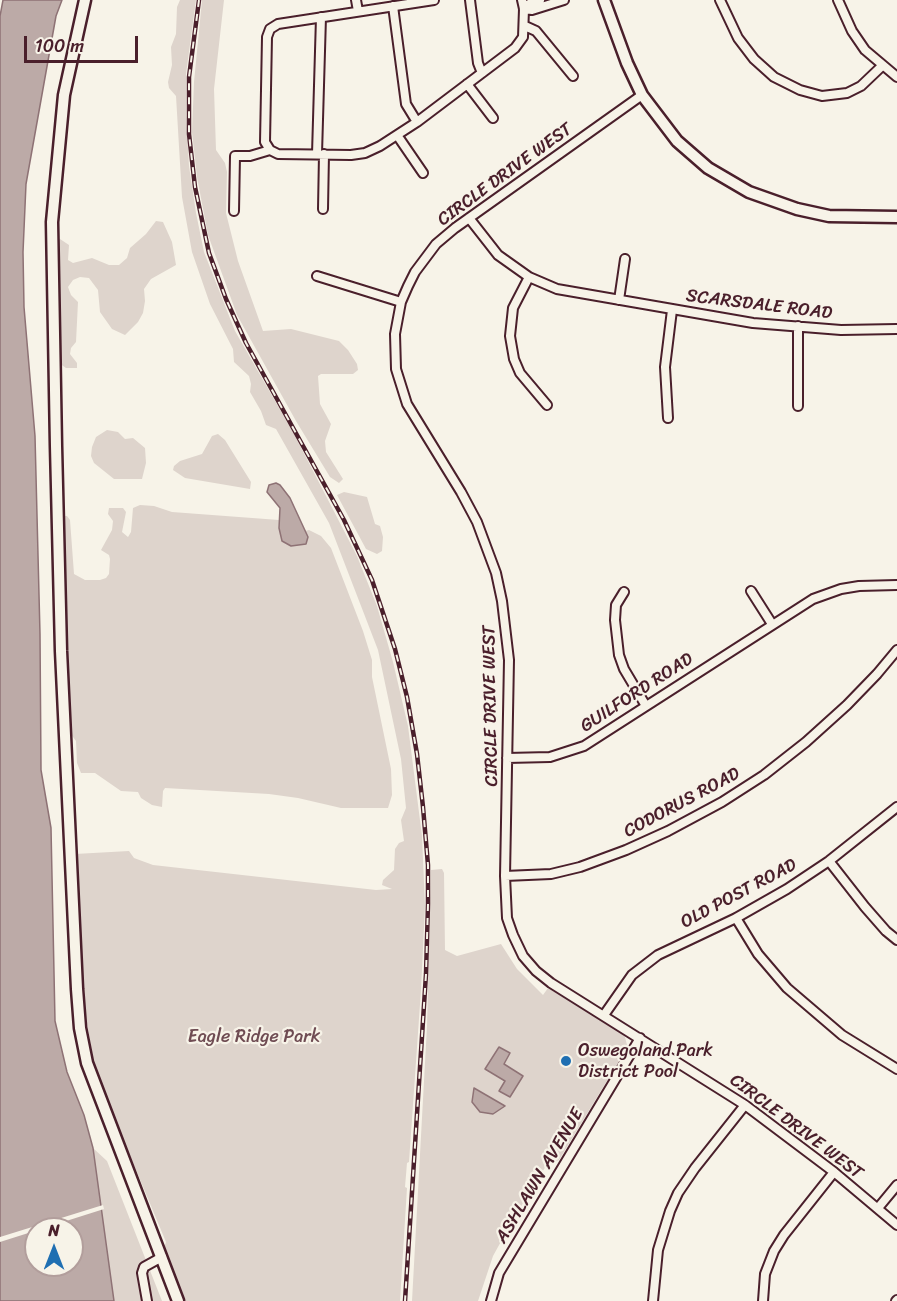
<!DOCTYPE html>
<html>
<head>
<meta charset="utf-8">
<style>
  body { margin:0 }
  #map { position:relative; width:897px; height:1301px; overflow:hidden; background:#f7f3e8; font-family:Sriracha,sans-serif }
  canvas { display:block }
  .north { position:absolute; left:24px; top:1217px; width:60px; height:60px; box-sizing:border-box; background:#f7f3e8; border:2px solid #b29e9c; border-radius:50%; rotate:0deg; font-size:16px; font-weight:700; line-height:24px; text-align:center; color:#4a1f2b }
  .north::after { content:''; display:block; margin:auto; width:21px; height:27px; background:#1f6fb2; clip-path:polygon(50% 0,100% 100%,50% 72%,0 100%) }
  .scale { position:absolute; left:24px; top:36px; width:114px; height:27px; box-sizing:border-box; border:3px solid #4a1f2b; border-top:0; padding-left:8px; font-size:18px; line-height:21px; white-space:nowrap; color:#4a1f2b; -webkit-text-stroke:4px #f7f3e8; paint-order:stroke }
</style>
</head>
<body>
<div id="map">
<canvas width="897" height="1301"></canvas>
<div class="north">N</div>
<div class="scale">100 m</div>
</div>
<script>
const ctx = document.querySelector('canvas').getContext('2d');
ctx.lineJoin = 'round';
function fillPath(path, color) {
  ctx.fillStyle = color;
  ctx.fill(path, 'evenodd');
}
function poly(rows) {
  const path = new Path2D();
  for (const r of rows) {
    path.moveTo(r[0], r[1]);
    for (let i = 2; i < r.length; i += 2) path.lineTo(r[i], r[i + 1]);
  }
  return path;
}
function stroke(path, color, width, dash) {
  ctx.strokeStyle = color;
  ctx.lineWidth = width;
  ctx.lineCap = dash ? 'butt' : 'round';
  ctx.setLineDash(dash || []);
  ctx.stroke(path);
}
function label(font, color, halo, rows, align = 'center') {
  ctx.font = font + ' Sriracha,sans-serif';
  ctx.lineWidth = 4.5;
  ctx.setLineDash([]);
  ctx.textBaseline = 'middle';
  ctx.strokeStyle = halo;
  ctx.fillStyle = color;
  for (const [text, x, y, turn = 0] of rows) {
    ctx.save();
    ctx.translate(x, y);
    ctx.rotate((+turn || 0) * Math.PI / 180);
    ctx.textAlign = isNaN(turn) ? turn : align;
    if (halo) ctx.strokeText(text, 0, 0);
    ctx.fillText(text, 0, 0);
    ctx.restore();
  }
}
const green = poly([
  [180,0,196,0,186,74,186,114,189,166,196,213,204,252,235,331,294,434,357,556,377,606,393,662,408,726,422,836,425,906,421,990,409,1162,407,1163,405,1187,407,1188,400,1301,186,1301,164,1248,166,1242,96,1074,86,1018,75,854,129,851,134,858,153,865,376,890,392,889,382,885,383,880,394,870,395,849,399,843,404,841,401,820,406,808,401,759,378,650,329,523,276,429,266,425,261,411,250,392,251,384,249,376,234,362,233,349,210,304,192,252,182,197,176,96,169,88,168,82,172,65,171,47,176,34,177,7],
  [202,0,224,0,214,89,216,150,225,163,227,172,226,213,238,261,263,331,291,329,339,341,348,350,357,364,358,370,353,374,321,374,318,376,320,404,331,424,325,441,326,452,343,479,339,483,330,477,296,421,237,315,208,235,197,177,192,132,194,82],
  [156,221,163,222,172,242,176,265,151,279,144,289,145,301,143,313,138,322,125,335,112,329,100,312,98,290,89,278,80,277,73,280,68,287,71,295,78,302,76,342,71,348,70,354,77,363,77,368,66,368,59,363,56,244,60,239,69,245,68,260,73,263,92,258,109,265,119,265,127,258,130,248,146,234],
  [107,430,118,432,125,439,133,438,145,448,146,463,142,479,114,479,94,463,91,456,92,447,96,437],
  [218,434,225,440,251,482,250,489,185,478,173,470,174,466,180,461,202,454,212,436],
  [344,492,367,497,375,524,380,526,383,537,382,551,377,554,366,549,337,495],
  [140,505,154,506,172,512,279,520,282,541,308,537,305,531,309,530,321,536,331,548,363,631,372,660,372,677,391,769,392,795,388,808,341,808,298,798,269,794,165,788,163,791,162,807,152,805,141,798,138,792,121,791,95,773,81,773,77,763,76,741,70,733,64,571,64,516,67,516,70,520,74,574,85,580,100,580,106,578,109,574,110,559,109,555,101,550,112,530,113,521,108,514,109,508,123,508,126,512,122,532,128,537,131,532,133,508],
  [442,869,444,873,445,950,457,956,501,944,517,969,543,995,548,988,621,1032,625,1037,627,1045,625,1051,559,1160,554,1162,549,1161,514,1218,493,1256,478,1301,412,1301,427,1026,431,870],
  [93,1148,107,1161,162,1301,114,1301]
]);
const water = poly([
  [3,0,62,0,56,16,26,184,23,252,24,307,35,436,40,634,41,770,51,828,55,1021,67,1072,84,1115,93,1148,114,1301,0,1301,0,16,3,0],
  [36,1229,72,1229,72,1265,36,1265,36,1229],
  [276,483,280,485,290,498,308,537,306,544,291,546,282,541,279,528,280,508,267,492,269,485,276,483],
  [499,1047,510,1053,504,1064,523,1076,510,1097,499,1091,505,1081,485,1069,499,1047],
  [474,1088,505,1106,493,1114,480,1112,472,1102,474,1088]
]);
const pier = poly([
  [103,1205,104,1209,0,1242,0,1237]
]);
const minor = poly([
  [356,0,358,11],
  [434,0,278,24,270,29,267,37,265,142,270,150,278,154,351,155,365,153,380,146,417,122,515,48,523,37,524,9,522,0],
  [470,0,478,63,482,73],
  [720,0,738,38,754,59,774,77,800,90,822,96,847,93,861,86,882,66],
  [838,0,852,31,865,50,897,77],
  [393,6,406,104,417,122],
  [524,9,532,10,564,0],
  [524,9,529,4,540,0],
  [525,26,536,31,573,76],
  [467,84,493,118],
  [642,95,455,228,436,244,415,272,408,286,401,302,395,334,396,369,407,404,461,492,477,522,496,573,502,601,509,660,505,876,507,918,513,935,523,956,536,971,551,983,745,1105,834,1172,897,1225],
  [397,135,423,173],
  [317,154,321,17],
  [323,209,324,154],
  [234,211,235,156,250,156,270,150],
  [469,218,498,255,529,277,557,289,753,323,841,330,897,329],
  [317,276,401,302],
  [529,277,513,308,510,336,514,359,520,373,547,405],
  [619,300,625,259],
  [798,326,798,406],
  [668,418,665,367,672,310],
  [751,591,772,624],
  [624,592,616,605,615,620,619,655,624,669,646,706],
  [507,758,550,757,584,746,813,599,841,589,859,586,897,585],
  [829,861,865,907,886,931,897,940],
  [505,876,551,874,580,867,626,850,668,831,722,802,764,775,806,742,847,705,877,674,897,650],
  [736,918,758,954,787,988,842,1035,897,1069],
  [604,1015,632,975,658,955,736,918,787,889,829,861,897,807],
  [878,1208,897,1185],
  [147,1301,142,1273,144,1267,162,1257],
  [491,1301,499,1273,640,1038],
  [653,1301,658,1250,670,1211,678,1193,695,1168,745,1105],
  [763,1301,765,1274,774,1251,784,1235,834,1172],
  [896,1301,897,1300]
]);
const tertiary = poly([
  [85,0,64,95,52,222,56,446,61,651,77,989,80,1028,87,1063,178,1301],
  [604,0,627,63,642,95,677,141,708,168,749,192,797,209,829,216,897,217]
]);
const rail = poly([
  [199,0,189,77,189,134,195,187,209,253,226,299,246,343,344,520,372,580,395,649,407,697,417,754,423,807,428,865,428,904,426,974,405,1301]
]);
const markers = [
  [566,1061,6,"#1f6fb2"]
];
const streetNames = [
  ["CIRCLE DRIVE WEST",505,175,-36],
  ["SCARSDALE ROAD",759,305,7],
  ["GUILFORD ROAD",637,693,-33],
  ["CIRCLE DRIVE WEST",491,706,-91],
  ["CODORUS ROAD",682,803,-28],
  ["OLD POST ROAD",739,894,-28],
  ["CIRCLE DRIVE WEST",796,1127,37],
  ["ASHLAWN AVENUE",540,1176,-59]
];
const parkNames = [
  ["Eagle Ridge Park",254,1037]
];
const poiNames = [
  ["Oswegoland Park",578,1051],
  ["District Pool",578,1072]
];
fillPath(green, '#ded4cc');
fillPath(water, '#bcaaa7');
stroke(water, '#8e7275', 1.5);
fillPath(pier, '#f7f3e8');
stroke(minor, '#4a1f2b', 12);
stroke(tertiary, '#4a1f2b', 15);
stroke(minor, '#f7f3e8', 8);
stroke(tertiary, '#f7f3e8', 10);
stroke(rail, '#4a1f2b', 4.5);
stroke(rail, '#f7f3e8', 2, [7]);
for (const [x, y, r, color] of markers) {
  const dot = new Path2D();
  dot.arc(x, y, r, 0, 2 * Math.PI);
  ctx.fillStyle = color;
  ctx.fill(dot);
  stroke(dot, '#f7f3e8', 2);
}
label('18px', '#4a1f2b', '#f7f3e8', streetNames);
label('18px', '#6f4c53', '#f7f3e8', parkNames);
label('18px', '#4a1f2b', '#f7f3e8', poiNames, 'left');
</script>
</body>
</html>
